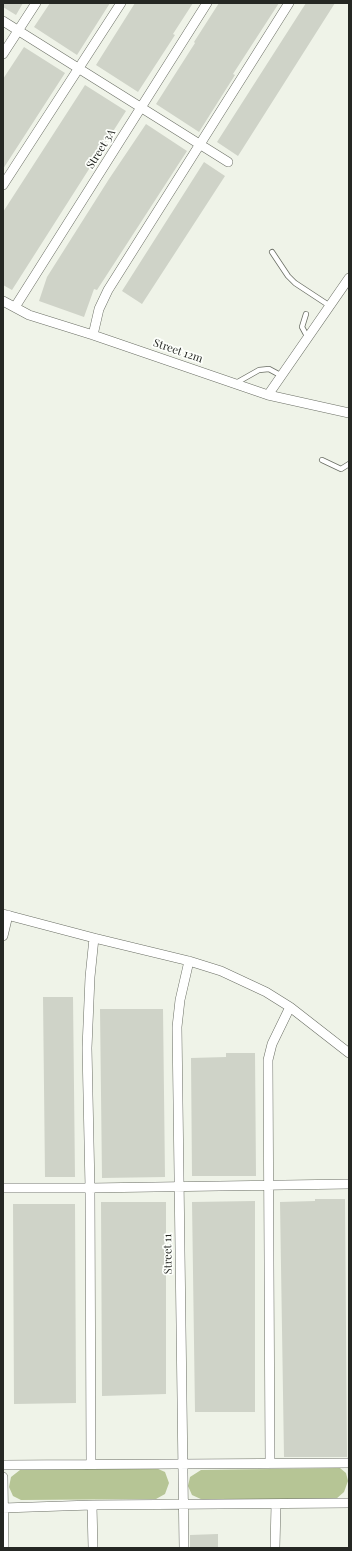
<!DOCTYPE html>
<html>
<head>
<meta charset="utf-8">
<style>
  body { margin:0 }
  #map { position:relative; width:352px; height:1551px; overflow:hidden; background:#eff3e8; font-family:"Playfair Display",serif }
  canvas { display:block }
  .frame { position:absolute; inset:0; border:4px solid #252723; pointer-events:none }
</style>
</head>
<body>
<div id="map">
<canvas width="352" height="1551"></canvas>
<div class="frame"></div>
</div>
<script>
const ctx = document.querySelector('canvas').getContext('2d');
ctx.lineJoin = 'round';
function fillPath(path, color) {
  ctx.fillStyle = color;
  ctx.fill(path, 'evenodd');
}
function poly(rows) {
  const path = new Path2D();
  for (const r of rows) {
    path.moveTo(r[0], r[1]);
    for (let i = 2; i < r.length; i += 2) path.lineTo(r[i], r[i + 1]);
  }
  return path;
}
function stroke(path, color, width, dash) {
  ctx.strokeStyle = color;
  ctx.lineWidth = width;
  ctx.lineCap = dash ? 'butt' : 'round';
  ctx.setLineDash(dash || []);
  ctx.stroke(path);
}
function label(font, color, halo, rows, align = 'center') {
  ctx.font = font + ' "Playfair Display",serif';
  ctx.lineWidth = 3.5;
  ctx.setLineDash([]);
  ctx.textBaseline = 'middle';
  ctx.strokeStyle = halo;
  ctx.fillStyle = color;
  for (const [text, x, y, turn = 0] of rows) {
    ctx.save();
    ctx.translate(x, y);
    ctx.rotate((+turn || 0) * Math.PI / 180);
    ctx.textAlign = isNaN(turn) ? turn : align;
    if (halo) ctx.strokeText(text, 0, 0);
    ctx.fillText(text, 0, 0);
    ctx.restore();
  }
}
const green = poly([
  [156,1468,165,1472,169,1483,165,1494,156,1499,21,1500,13,1496,9,1487,11,1477,20,1470],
  [340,1468,346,1473,348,1481,344,1492,336,1499,203,1500,192,1495,188,1486,190,1477,201,1470]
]);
const building = poly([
  [3,3,23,3,16,15,3,7],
  [50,3,110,3,77,55,34,27],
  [135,3,193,3,173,34,175,35,138,92,96,65],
  [219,3,279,3,233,74,235,75,199,132,156,104,195,43,194,42],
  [306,3,335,3,238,156,217,142],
  [24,47,65,73,3,169,3,79],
  [85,85,126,111,12,290,3,285,3,212],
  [146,124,187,151,97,290,94,289,84,317,39,301,47,277,109,179],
  [204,162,225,176,142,304,122,291],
  [43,997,73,997,75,1177,45,1177],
  [100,1009,163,1009,165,1177,102,1178],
  [226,1053,255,1053,256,1176,192,1176,191,1058,226,1057],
  [315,1199,345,1199,347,1457,284,1457,280,1202,315,1201],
  [255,1201,255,1412,195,1412,192,1202],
  [101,1202,166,1202,166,1394,102,1396],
  [13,1204,75,1204,76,1403,14,1404],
  [218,1534,218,1548,190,1548,190,1535]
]);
const lane = poly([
  [272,252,288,276,295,283,330,306],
  [306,314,302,327,308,338],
  [236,383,259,370,269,369,282,376],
  [322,460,341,469,349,464]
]);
const street = poly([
  [3,21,228,162],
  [3,54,36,3],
  [3,185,121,3],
  [3,301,29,315,93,335,268,395,349,413],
  [15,307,207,3],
  [93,335,99,309,108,290,289,3],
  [268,395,349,278],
  [3,914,94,938,189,961,221,971,266,992,290,1007,349,1053],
  [3,936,8,915],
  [3,1188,90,1188,349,1184],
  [270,1463,268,1060,272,1044,290,1007],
  [91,1464,90,1188,87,1048,90,977,94,938],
  [3,1465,349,1463],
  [3,1477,4,1548],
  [92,1505,93,1548],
  [3,1508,92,1505,349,1503],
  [184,1548,177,1027,180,1000,189,961],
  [275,1548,276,1504]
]);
const streetNames = [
  ["Street 3A",101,149,-58],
  ["Street 12m",178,351,19],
  ["Street 11",168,1254,-91]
];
fillPath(green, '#b6c595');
fillPath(building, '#cfd3c8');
stroke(lane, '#6a6e64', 6);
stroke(street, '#6a6e64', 10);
stroke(lane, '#fff', 4.5);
stroke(street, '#fff', 9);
label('11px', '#252723', '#fdfffb', streetNames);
</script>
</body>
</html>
